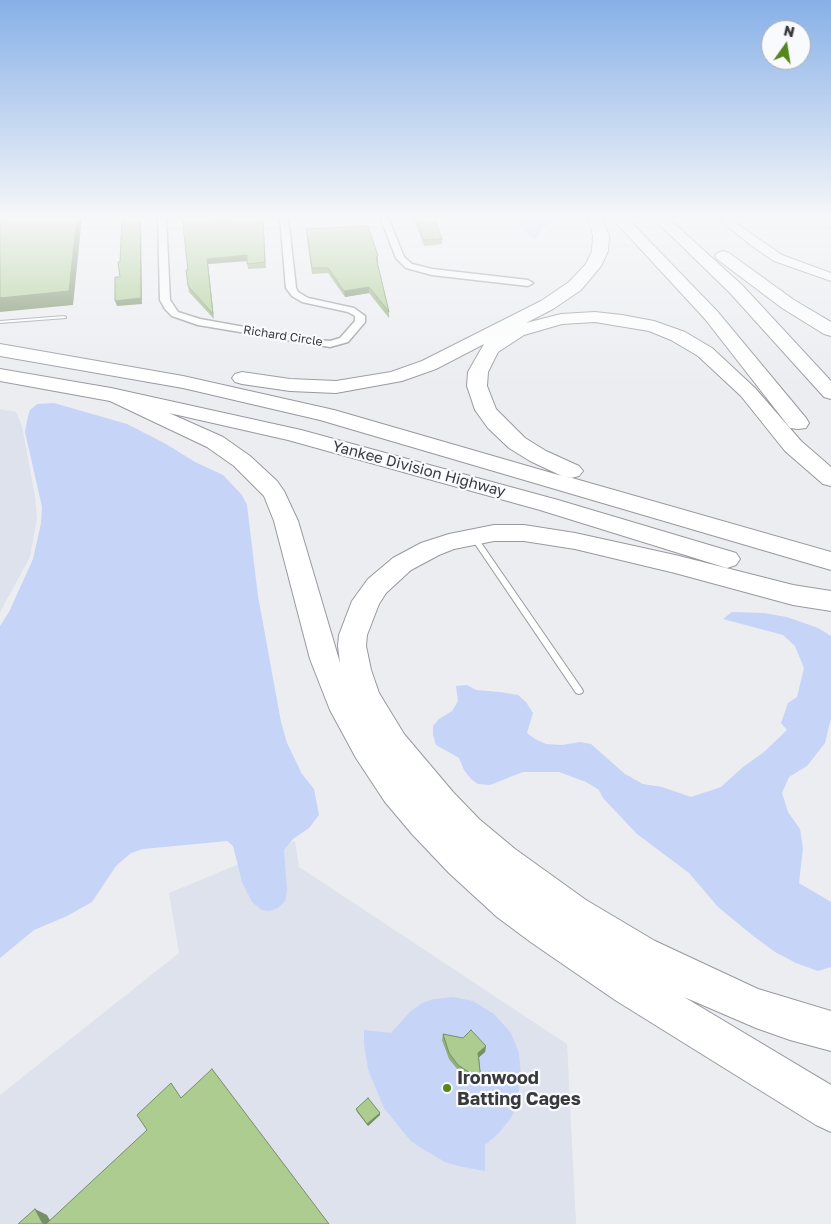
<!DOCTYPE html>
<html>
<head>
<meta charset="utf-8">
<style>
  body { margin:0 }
  #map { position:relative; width:831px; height:1224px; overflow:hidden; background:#ebedf1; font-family:"Golos Text",sans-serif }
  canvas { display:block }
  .north { position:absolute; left:761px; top:20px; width:50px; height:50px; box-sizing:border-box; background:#f8fafe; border:1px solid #acadb0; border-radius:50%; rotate:13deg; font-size:14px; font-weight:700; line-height:20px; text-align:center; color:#393a3c }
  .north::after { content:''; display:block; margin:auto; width:18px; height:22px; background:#57871a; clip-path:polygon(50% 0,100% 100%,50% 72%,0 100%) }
</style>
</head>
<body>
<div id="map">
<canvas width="831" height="1224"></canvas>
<div class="north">N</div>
</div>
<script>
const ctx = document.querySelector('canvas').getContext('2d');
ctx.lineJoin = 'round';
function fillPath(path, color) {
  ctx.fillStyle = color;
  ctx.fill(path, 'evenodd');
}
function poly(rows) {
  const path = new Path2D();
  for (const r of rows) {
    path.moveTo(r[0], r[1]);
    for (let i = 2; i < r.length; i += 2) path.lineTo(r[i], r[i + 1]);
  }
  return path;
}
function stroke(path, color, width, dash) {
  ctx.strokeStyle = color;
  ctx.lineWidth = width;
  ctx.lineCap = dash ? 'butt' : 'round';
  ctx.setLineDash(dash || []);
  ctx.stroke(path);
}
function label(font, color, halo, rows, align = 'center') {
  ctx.font = font + ' "Golos Text",sans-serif';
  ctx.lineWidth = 4.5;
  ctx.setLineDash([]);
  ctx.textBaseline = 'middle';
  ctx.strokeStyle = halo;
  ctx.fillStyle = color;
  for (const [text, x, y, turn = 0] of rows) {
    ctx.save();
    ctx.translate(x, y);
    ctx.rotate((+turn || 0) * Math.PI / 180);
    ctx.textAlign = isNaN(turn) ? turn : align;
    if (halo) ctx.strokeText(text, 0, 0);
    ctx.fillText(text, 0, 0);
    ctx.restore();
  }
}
const built = poly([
  [0,409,16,412,22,426,35,496,37,518,30,557,0,612],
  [295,841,299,867,567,1044,576,1224,0,1224,0,1095,179,953,169,893]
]);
const green = poly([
  [523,217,553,217,554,222,543,227,537,239,534,239,524,231,519,224],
  [54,403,127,424,166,444,195,462,223,475,242,495,247,505,258,596,281,722,287,743,302,774,314,789,319,815,309,828,293,839,284,850,287,890,285,901,278,908,270,911,262,910,252,902,242,882,233,846,227,841,143,849,131,853,116,866,92,902,67,916,34,930,0,958,0,626,9,612,33,559,41,523,42,507,25,432,28,416,30,410,37,404],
  [732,612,764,613,787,617,818,628,831,636,831,718,825,743,807,766,789,777,782,793,788,812,800,829,803,848,799,883,831,902,831,967,818,971,796,963,775,952,752,935,718,907,689,873,637,834,603,798,599,790,586,782,559,772,523,772,490,785,478,784,471,779,464,770,459,758,436,745,433,735,433,726,439,719,452,711,458,701,456,686,467,685,476,690,500,692,518,695,526,702,533,713,527,733,535,739,546,744,562,745,580,742,591,744,625,774,643,784,662,787,691,797,721,787,743,767,764,752,787,730,781,723,788,703,797,697,804,668,795,646,783,635,723,619],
  [453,997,473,1001,494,1014,511,1033,519,1053,521,1078,516,1108,510,1119,498,1134,485,1145,485,1171,458,1166,445,1162,421,1148,410,1140,384,1108,368,1069,364,1043,364,1030,391,1033,410,1012,422,1003,434,999]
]);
const service = poly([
  [64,316,66,317,66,318,0,323,0,321,64,316],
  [471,534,475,534,582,689,583,691,582,693,579,694,576,693,471,538,470,536,471,534]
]);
const minor = poly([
  [158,217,166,217,170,300,178,312,200,319,317,340,330,341,340,338,355,321,355,316,348,312,302,302,292,296,286,288,280,217,288,217,296,288,298,292,308,298,354,308,365,316,365,322,348,342,330,347,198,325,172,316,165,309,160,300,158,217],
  [380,217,388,217,404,257,412,264,432,269,528,280,533,283,528,286,432,275,406,268,396,258,380,217]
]);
const tertiary = poly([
  [716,217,727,217,782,255,831,273,831,281,774,261,752,246,716,217]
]);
const motorway = poly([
  [588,217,602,217,609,236,608,251,601,266,581,290,553,309,526,323,561,314,595,312,622,315,654,321,685,332,712,348,755,388,801,441,831,467,831,486,823,484,785,451,741,396,698,356,671,340,649,331,595,322,562,324,524,335,498,352,488,372,487,386,496,409,525,438,546,451,579,466,583,471,579,476,571,478,565,476,831,552,831,570,320,420,183,388,0,356,0,344,183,376,334,410,562,476,530,461,509,448,488,428,475,410,467,386,468,372,484,344,436,369,402,381,336,393,290,391,242,384,235,382,232,378,235,374,242,372,290,379,336,381,391,372,422,361,541,301,569,282,586,264,592,251,593,236,588,217],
  [611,217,626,217,717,311,806,418,809,423,806,428,798,429,790,428,705,319,611,217],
  [652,217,667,217,742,285,831,381,831,399,824,397,730,293,652,217],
  [723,251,729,253,794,300,831,322,831,336,824,334,782,308,717,259,715,256,717,253,723,251],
  [0,369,111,388,301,430,558,500,736,553,740,559,736,565,727,568,540,510,288,440,169,413,223,437,250,456,277,481,284,491,298,521,340,663,338,646,339,635,352,601,368,579,393,558,421,543,449,534,494,525,524,525,575,533,675,555,793,585,831,591,831,611,793,605,675,573,575,549,524,541,494,541,454,549,439,555,411,570,386,593,379,604,367,635,366,646,371,670,379,693,404,734,453,792,479,819,515,849,586,900,655,941,758,989,831,1011,831,1051,790,1040,756,1028,684,997,831,1085,831,1132,816,1125,615,1000,532,943,497,917,449,873,412,834,385,802,356,758,330,710,310,659,274,521,264,496,234,466,207,447,110,401,0,381,0,369]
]);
const wall = poly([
  [235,217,263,217,266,268,248,269,247,261,208,264,214,319,189,292,188,286,188,270,207,220,235,218],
  [413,217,434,217,442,239,442,244,424,246],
  [306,229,378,256,378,262,377,262,389,312,389,318,369,293,345,297,328,273,312,274],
  [443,1034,486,1046,485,1052,479,1057,481,1080,480,1085,458,1070,449,1059,442,1040],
  [356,1109,380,1113,380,1115,368,1126,357,1112]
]);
const shadedWall = poly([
  [77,217,82,217,73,305,0,312,0,298],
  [140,217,141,217,142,304,117,306,115,301],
  [247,255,247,261,208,264,214,319,207,259],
  [369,287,369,293,345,297,344,291],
  [486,1046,485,1052,477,1059,478,1053],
  [380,1113,380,1115,368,1126,367,1124],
  [35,1209,47,1215,52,1224,43,1224]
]);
const building = poly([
  [0,217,77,217,69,291,0,298,0,217],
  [122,217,140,217,141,298,115,301,115,277,120,277,118,262,120,262,122,217],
  [182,217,206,217,207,220,235,218,235,217,263,217,265,262,247,264,247,255,207,259,213,314,188,286,186,270,188,270,182,217],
  [415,217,434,217,442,239,424,240,415,217],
  [368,226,378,256,376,257,389,312,369,287,344,291,328,268,312,268,306,229,368,226],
  [471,1030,486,1046,478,1053,481,1080,458,1065,449,1053,443,1034,463,1038,471,1030],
  [212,1069,329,1224,46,1224,147,1130,137,1115,171,1083,181,1098,212,1069],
  [368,1098,380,1113,367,1124,356,1109,368,1098],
  [35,1209,43,1224,18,1224,35,1209]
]);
const markers = [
  [447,1088,5,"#57871a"]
];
const farStreetnames = [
  ["Richard Circle",283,336,9]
];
const streetNames = [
  ["Yankee Division Highway",419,469,15]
];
const nearPoinames = [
  ["Ironwood",457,1078],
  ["Batting Cages",457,1099]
];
fillPath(built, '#dde2ec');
fillPath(green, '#c6d4f8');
stroke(service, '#98999e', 2);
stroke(minor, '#98999e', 3);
stroke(tertiary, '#98999e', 2);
stroke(motorway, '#98999e', 2);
fillPath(service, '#fff');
fillPath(minor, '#fff');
fillPath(tertiary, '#fff');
fillPath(motorway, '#fff');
fillPath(wall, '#94af7c');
fillPath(shadedWall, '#788f65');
fillPath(building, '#accc90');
stroke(building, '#788f65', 1);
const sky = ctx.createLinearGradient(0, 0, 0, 388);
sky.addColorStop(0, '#87b0e7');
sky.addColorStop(0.56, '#f6f7f9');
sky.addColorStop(1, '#f6f7f900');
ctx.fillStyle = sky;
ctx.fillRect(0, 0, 831, 388);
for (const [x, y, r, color] of markers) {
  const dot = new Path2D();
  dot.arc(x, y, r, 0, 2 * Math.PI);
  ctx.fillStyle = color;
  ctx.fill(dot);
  stroke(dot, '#f8fafe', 2);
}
label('12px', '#393a3c', '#f8fafe', farStreetnames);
label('15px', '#393a3c', '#f8fafe', streetNames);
label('bold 18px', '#393a3c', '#f8fafe', nearPoinames, 'left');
</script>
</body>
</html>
